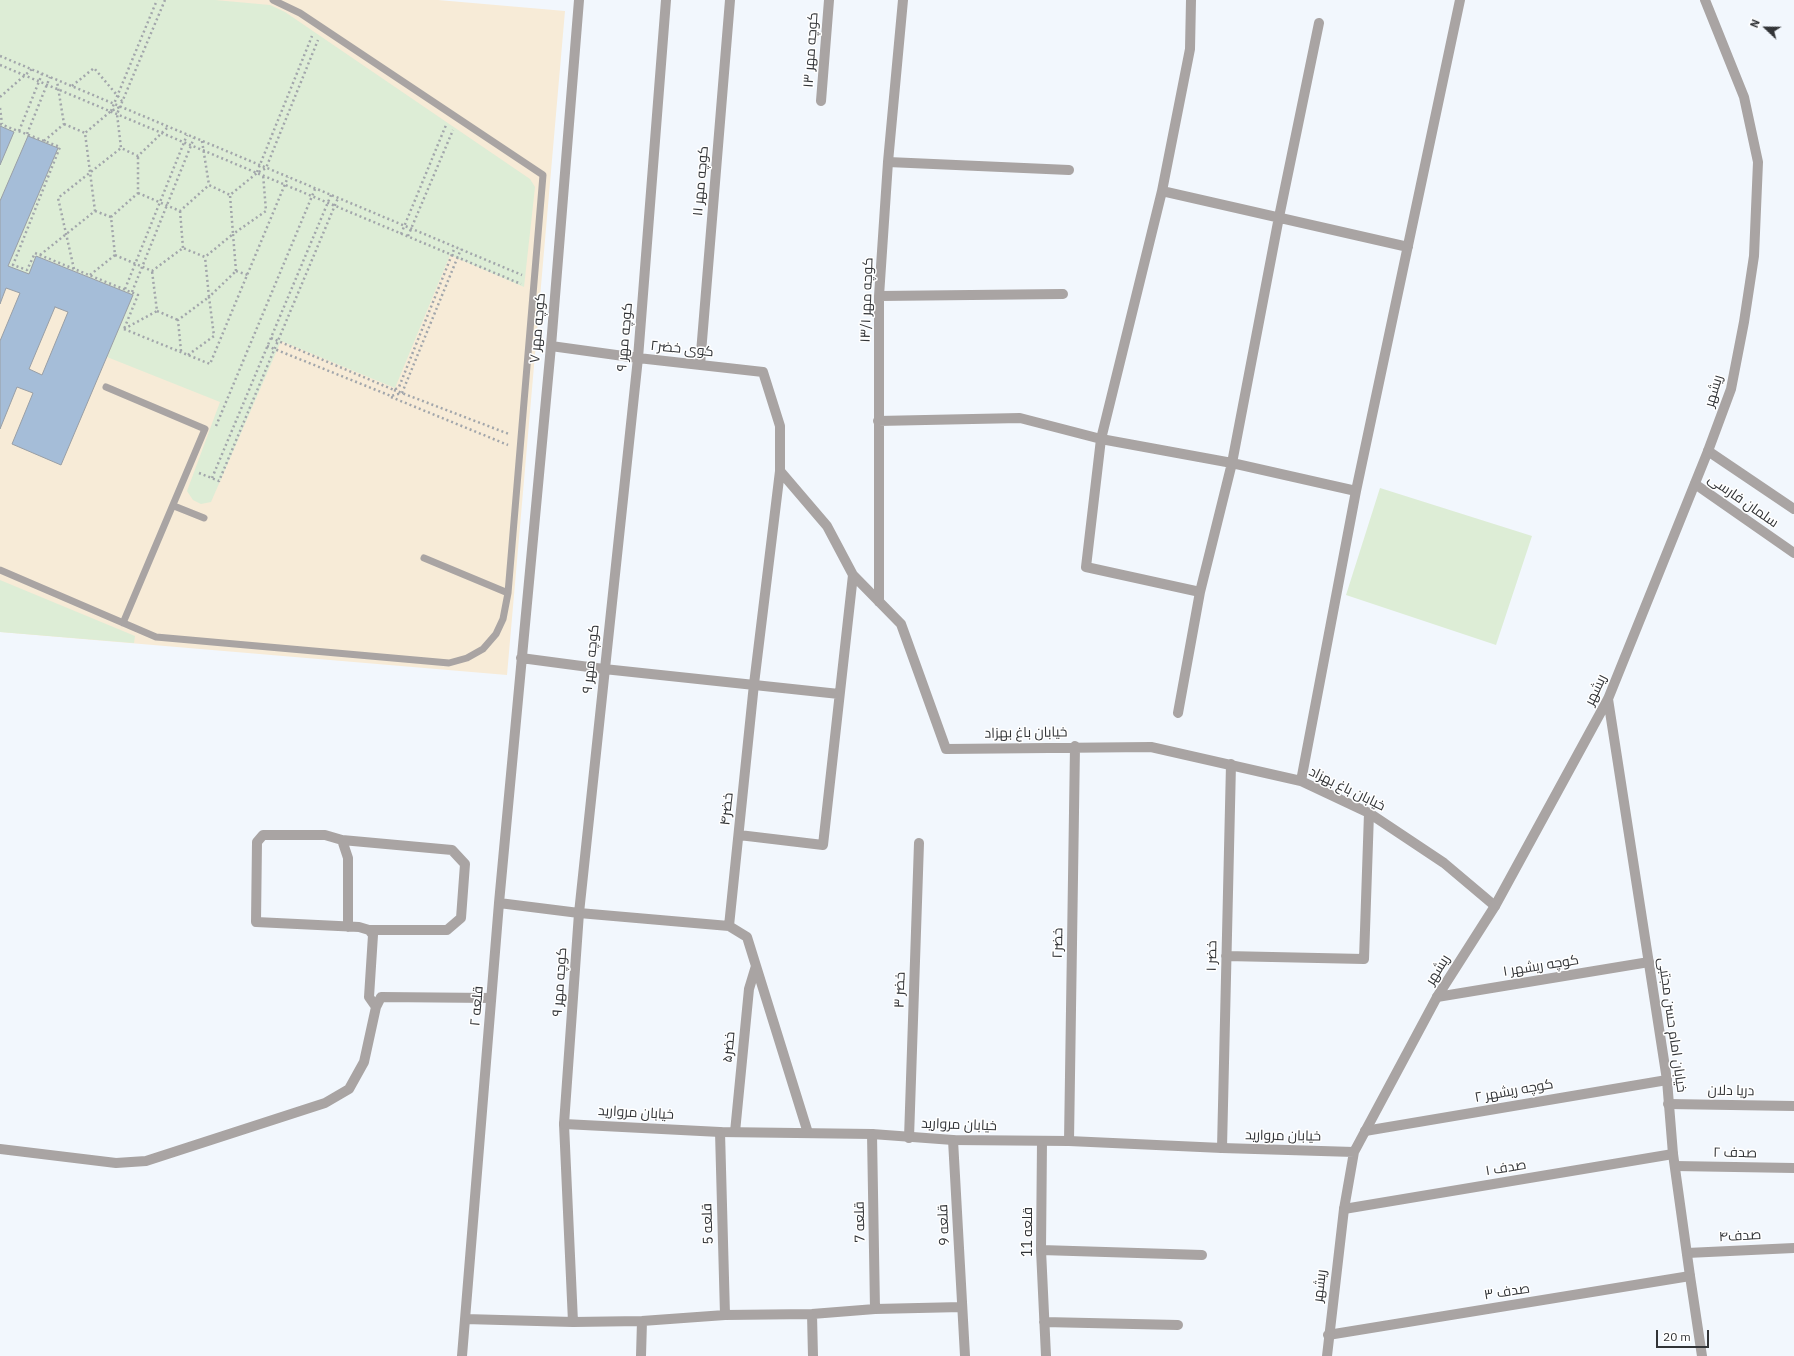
<!DOCTYPE html>
<html>
<head>
<meta charset="utf-8">
<style>
  body { margin:0 }
  #map { position:relative; width:1794px; height:1356px; overflow:hidden; background:#f2f7fd; font-family:"IBM Plex Sans",sans-serif }
  canvas { display:block }
  .north { position:absolute; left:1746px; top:8px; width:40px; height:40px; -webkit-text-stroke:3px #fff; paint-order:stroke; rotate:292deg; font-size:11px; font-weight:700; line-height:16px; text-align:center; color:#323437 }
  .north::after { content:''; display:block; margin:auto; width:14px; height:18px; background:#323437; clip-path:polygon(50% 0,100% 100%,50% 72%,0 100%) }
  .scale { position:absolute; left:1656px; top:1330px; width:53px; height:18px; box-sizing:border-box; border:2px solid #323437; border-top:0; padding-left:5px; font-size:12px; line-height:14px; white-space:nowrap; color:#323437; -webkit-text-stroke:3px #fff; paint-order:stroke }
</style>
</head>
<body>
<div id="map">
<canvas width="1794" height="1356"></canvas>
<div class="north">N</div>
<div class="scale">20 m</div>
</div>
<script>
const ctx = document.querySelector('canvas').getContext('2d');
ctx.lineJoin = 'round';
function fillPath(path, color) {
  ctx.fillStyle = color;
  ctx.fill(path, 'evenodd');
}
function poly(rows) {
  const path = new Path2D();
  for (const r of rows) {
    path.moveTo(r[0], r[1]);
    for (let i = 2; i < r.length; i += 2) path.lineTo(r[i], r[i + 1]);
  }
  return path;
}
function stroke(path, color, width, dash) {
  ctx.strokeStyle = color;
  ctx.lineWidth = width;
  ctx.lineCap = dash ? 'butt' : 'round';
  ctx.setLineDash(dash || []);
  ctx.stroke(path);
}
function label(font, color, halo, rows, align = 'center') {
  ctx.font = font + ' "IBM Plex Sans",Cairo,sans-serif';
  ctx.lineWidth = 3;
  ctx.setLineDash([]);
  ctx.textBaseline = 'middle';
  ctx.strokeStyle = halo;
  ctx.fillStyle = color;
  for (const [text, x, y, turn = 0] of rows) {
    ctx.save();
    ctx.translate(x, y);
    ctx.rotate((+turn || 0) * Math.PI / 180);
    ctx.textAlign = isNaN(turn) ? turn : align;
    if (halo) ctx.strokeText(text, 0, 0);
    ctx.fillText(text, 0, 0);
    ctx.restore();
  }
}
const medical = poly([
  [0,0,438,0,565,11,507,675,0,632]
]);
const green = poly([
  [0,0,215,0,270,5,285,12,530,179,535,187,524,287,450,255,395,388,281,341,211,502,201,504,193,500,187,491,220,402,107,357,133,295,37,256,29,274,8,266,58,148,28,137,0,201],
  [1380,488,1532,536,1496,645,1346,595],
  [0,580,135,636,134,643,0,632]
]);
const building = poly([
  [0,126,14,132,0,165,0,126],
  [28,136,58,148,8,266,29,274,36,256,133,295,61,465,12,444,33,393,17,387,0,429,0,341,20,293,6,288,0,304,0,201,28,136],
  [55,307,68,312,42,375,29,369,55,307]
]);
const path = poly([
  [165,0,117,114,121,148,138,156,168,127],
  [0,56,522,275],
  [0,65,521,284],
  [72,86,94,68,122,101],
  [0,97,32,69],
  [0,108,2,124],
  [111,111,157,0],
  [0,124,60,147,13,265,27,270,35,253,138,295,124,329],
  [64,124,85,133],
  [19,131,42,74],
  [27,134,50,77],
  [44,141,64,124,57,81],
  [202,141,209,185],
  [257,172,312,36],
  [138,193,180,211,209,185,230,195],
  [95,211,111,217],
  [180,211,183,248],
  [401,234,446,125],
  [408,236,453,130],
  [40,255,95,211,85,133,111,111,120,107],
  [115,255,152,271,183,248,205,257,233,234,230,195,257,173,266,168,318,40],
  [74,269,58,198,121,148],
  [236,271,233,234,266,211,263,174],
  [236,271,248,275],
  [90,275,115,255,111,217,138,193,138,156],
  [125,289,187,135],
  [132,292,194,138],
  [157,311,178,320],
  [124,329,210,364,288,177],
  [124,329,157,311,152,271],
  [271,338,394,390,399,387,455,247],
  [267,346,391,396,402,393,461,249],
  [181,351,178,320,209,297,205,257],
  [188,355,214,336,209,297,236,271],
  [394,390,509,434],
  [391,397,508,445],
  [216,426,315,189],
  [199,473,219,481,338,198],
  [212,478,331,195]
]);
const service = poly([
  [106,387,205,429,123,623],
  [174,506,204,518],
  [424,558,508,593],
  [0,570,156,637,449,663,467,658,483,649,496,634,503,619,508,593,543,175,300,13,273,0]
]);
const minor = poly([
  [1191,0,1190,49,1162,191,1101,439,1086,567,1200,592],
  [821,101,829,0],
  [888,162,1069,170],
  [1162,191,1408,247],
  [879,296,1063,294],
  [551,346,638,358,763,372,780,426,780,471,827,526,853,575,901,624,946,749,1151,747,1301,781,1369,813,1444,863,1495,906],
  [700,365,730,0],
  [878,421,1020,418,1101,439,1232,463,1356,491],
  [1708,451,1794,509],
  [780,471,754,684,729,926,747,937,808,1133],
  [1695,484,1794,553],
  [879,602,879,296,888,162,903,0],
  [521,658,604,669,839,694],
  [1178,713,1200,592,1232,463,1279,217,1319,23],
  [1301,781,1356,491,1460,0],
  [739,835,823,845,853,575],
  [342,840,452,850,465,864,461,918,447,930,369,930],
  [499,903,579,913,729,926],
  [348,927,348,858,342,840,325,835,263,835,257,842,256,922,359,927,369,930,373,935,369,997,376,1007],
  [1226,956,1364,959,1369,813],
  [1437,997,1649,962],
  [1668,1104,1794,1106],
  [1365,1131,1667,1080],
  [720,1132,725,1315],
  [735,1132,749,989,756,966],
  [872,1134,875,1309],
  [909,1138,919,843],
  [953,1140,965,1356],
  [1042,1141,1041,1250,1046,1356],
  [1069,1141,1075,746],
  [1222,1148,1231,764],
  [0,1149,116,1163,146,1161,325,1103,349,1089,364,1062,376,1007,381,997,491,998],
  [1675,1166,1794,1168],
  [1344,1209,1673,1154],
  [1041,1250,1202,1255],
  [1687,1253,1794,1248],
  [812,1314,813,1356],
  [465,1319,573,1322,642,1321,725,1315,812,1314,875,1309,962,1307],
  [573,1322,564,1124,579,913,638,358,666,0],
  [1044,1322,1178,1325],
  [1328,1335,1690,1276],
  [462,1356,499,903,551,346,579,0],
  [641,1356,642,1321]
]);
const tertiary = poly([
  [1608,699,1667,1080,1673,1154,1690,1276,1702,1356],
  [564,1124,720,1132,872,1134,953,1140,1069,1141,1222,1148,1354,1152],
  [1327,1356,1344,1209,1354,1152,1437,997,1495,906,1608,699,1708,451,1731,389,1744,322,1754,256,1758,162,1744,97,1705,0]
]);
const streetNames = [
  ["کوچه مهر ۱۳",811,50,-86],
  ["کوچه مهر ۱۱",701,181,-85],
  ["کوچه مهر ۱۳/۱",867,300,-88],
  ["کوچه مهر ۷",538,328,-85],
  ["کوچه مهر ۹",625,337,-85],
  ["کوی خضر۲",682,349,6],
  ["ریشهر",1714,391,-73],
  ["سلمان فارسی",1743,501,35],
  ["کوچه مهر ۹",591,659,-84],
  ["ریشهر",1596,690,-65],
  ["خیابان باغ بهزاد",1026,733,-1],
  ["خیابان باغ بهزاد",1347,789,26],
  ["خضر۴",727,809,-84],
  ["خضر۲",1058,943,-89],
  ["خضر ۱",1212,956,-89],
  ["کوچه ریشهر ۱",1541,966,-9],
  ["ریشهر",1438,970,-58],
  ["کوچه مهر ۹",560,982,-86],
  ["خضر ۳",900,990,-88],
  ["قلعه ۲",477,1006,-85],
  ["خیابان امام حسن مجتبی",1672,1025,82],
  ["خضر۵",729,1047,-84],
  ["کوچه ریشهر ۲",1514,1091,-10],
  ["دریا دلان",1731,1091,1],
  ["خیابان مروارید",636,1113,3],
  ["خیابان مروارید",959,1125,2],
  ["خیابان مروارید",1283,1136,1],
  ["صدف ۲",1735,1153,1],
  ["صدف ۱",1506,1168,-9],
  ["قلعه 7",860,1222,-91],
  ["قلعه 5",708,1224,-92],
  ["قلعه 9",944,1225,-93],
  ["قلعه 11",1028,1232,-90],
  ["صدف۴",1740,1236,-3],
  ["ریشهر",1320,1286,-83],
  ["صدف ۳",1507,1292,-9]
];
fillPath(medical, '#f7ebd7');
fillPath(green, '#ddedd6');
fillPath(building, '#a5bdd8');
stroke(building, '#999fa6', 1);
stroke(path, '#a2a6ab', 2.5, [2, 3]);
stroke(service, '#a9a4a3', 7);
stroke(minor, '#a9a4a3', 10);
stroke(tertiary, '#a9a4a3', 10);
label('14px', '#323437', '#fff', streetNames);
</script>
</body>
</html>
